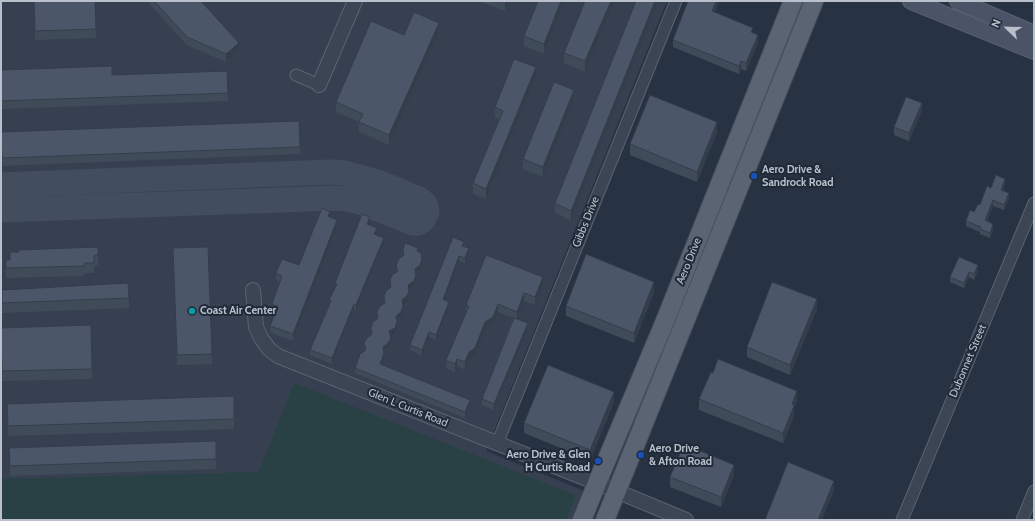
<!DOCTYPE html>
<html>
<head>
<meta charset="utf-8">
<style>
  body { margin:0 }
  #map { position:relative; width:1035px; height:521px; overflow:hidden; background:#273343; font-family:Cabin,sans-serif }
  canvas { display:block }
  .frame { position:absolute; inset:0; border:2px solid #b9c0cc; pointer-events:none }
  .north { position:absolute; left:987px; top:8px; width:40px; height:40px; -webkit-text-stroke:3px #202a38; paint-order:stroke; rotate:293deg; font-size:11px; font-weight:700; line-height:16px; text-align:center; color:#b9c0cc }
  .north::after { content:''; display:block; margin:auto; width:14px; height:18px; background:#b9c0cc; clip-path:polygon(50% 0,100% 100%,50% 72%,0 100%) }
</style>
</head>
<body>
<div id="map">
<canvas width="1035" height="521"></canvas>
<div class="frame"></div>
<div class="north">N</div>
</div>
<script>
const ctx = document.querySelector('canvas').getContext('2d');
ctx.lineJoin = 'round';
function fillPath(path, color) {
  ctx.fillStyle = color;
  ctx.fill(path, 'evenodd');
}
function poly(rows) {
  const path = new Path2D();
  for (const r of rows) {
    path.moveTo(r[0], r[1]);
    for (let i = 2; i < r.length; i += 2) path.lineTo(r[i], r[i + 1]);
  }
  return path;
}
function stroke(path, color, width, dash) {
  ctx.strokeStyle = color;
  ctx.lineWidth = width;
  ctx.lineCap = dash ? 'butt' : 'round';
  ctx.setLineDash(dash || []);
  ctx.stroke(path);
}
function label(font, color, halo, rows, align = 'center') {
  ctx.font = font + ' Cabin,sans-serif';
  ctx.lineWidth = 4;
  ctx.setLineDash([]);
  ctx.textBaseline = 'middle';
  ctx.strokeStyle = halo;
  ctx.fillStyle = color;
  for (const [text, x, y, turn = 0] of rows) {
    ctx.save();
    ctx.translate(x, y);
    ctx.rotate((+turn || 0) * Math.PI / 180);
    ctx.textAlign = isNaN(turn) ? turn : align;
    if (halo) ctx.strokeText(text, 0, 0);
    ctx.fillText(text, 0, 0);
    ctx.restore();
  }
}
const airport = poly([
  [1,1,667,1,486,451,582,490,583,499,575,520,1,520]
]);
const green = poly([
  [294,383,575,495,575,498,566,520,1,520,1,479,259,472]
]);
const taxiway = poly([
  [1,185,329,172,345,173,378,182,419,199,425,204,427,211,423,220,418,223,413,223,360,202,347,199,335,198,1,210]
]);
const minor = poly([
  [296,75,319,85],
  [497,444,676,1],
  [902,520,1034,203],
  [1022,520,1034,491]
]);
const tertiary = poly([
  [319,85,355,1],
  [253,290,256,327,261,338,269,349,278,356,597,483,686,520]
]);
const secondary = poly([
  [911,1,1034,51],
  [958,1,1034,34]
]);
const primary = poly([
  [582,520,597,483,665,321,793,1],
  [605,520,814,1]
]);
const wall = poly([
  [34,1,96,29,96,38,35,40],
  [147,1,201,1,239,50,226,62,187,45],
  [479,1,509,1,505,11],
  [538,1,565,1,544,54,524,46,524,36],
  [615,1,585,72,564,63,564,53],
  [636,1,659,1,571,221,555,213,555,203],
  [688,1,719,1,715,12,753,33,758,42,746,71,741,69,739,74,673,47,673,40],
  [439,33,389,145,359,132,359,122,336,112,336,102,404,35],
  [1,70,112,75,228,93,228,101,1,109],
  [536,77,486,199,473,194,473,183,499,119,495,118,495,107],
  [574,100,543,177,523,169,523,159],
  [922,111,909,141,894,135,894,127],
  [299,121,300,154,2,166,1,132],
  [717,132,697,182,630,155,630,144],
  [1005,184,1003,191,1009,198,1004,210,993,206,987,221,993,229,990,238,980,234,980,232,966,226,966,221,974,212,991,188],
  [330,217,337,227,293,341,270,333,270,326,275,313,272,311,272,304,280,282,276,280,276,273,299,265],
  [370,223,369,225,384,243,365,288,356,310,354,309,332,364,310,355,310,350,329,304,329,300,335,288,335,283],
  [464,246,469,254,465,263,459,261,444,300,449,307,436,340,429,337,422,356,410,350,410,345],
  [98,247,98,265,94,266,94,273,85,273,84,276,6,278,6,260,10,260],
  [173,248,212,354,212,364,177,365],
  [403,249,418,252,422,264,420,270,415,273,416,280,414,286,409,289,409,296,407,302,403,305,403,312,401,317,397,321,397,327,395,333,390,336,391,343,388,348,384,352,384,359,382,365,470,405,465,418,355,373,355,368,365,351,364,343,371,334,371,327,378,319,377,312,384,303,384,296,390,288,390,280,397,272,396,265,403,256],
  [978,270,974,280,969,277,964,288,950,282,950,277],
  [543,285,535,305,524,301,517,319,528,329,494,410,482,405,482,399,513,318,498,312,493,324,485,330,475,356,469,360,465,370,457,366,455,372,446,368,446,360,466,312,466,305],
  [2,290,129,298,129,308,2,313],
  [654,292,634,343,566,316,566,306],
  [817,309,790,375,747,357,747,347],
  [1,328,92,369,92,379,2,381,1,354],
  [234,396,234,429,8,436,7,404],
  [699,399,797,401,794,407,794,416,783,443,699,410],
  [614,402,590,460,524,433,524,423],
  [216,441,216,469,10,476,9,448],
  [734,475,721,507,670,487,670,477]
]);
const shadedWall = poly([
  [506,1,509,1,505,11,505,3],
  [561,1,565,1,544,54,544,44],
  [611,1,615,1,585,72,585,61],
  [655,1,659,1,571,221,571,211],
  [716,1,719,1,712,19,712,11],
  [439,23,439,33,389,145,389,135],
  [758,35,758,42,746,71,746,63],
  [239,43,239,50,226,62,226,54],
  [741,61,741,69,739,74,739,66],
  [536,67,536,77,486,199,486,189],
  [574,90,574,100,543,177,543,167],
  [922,103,922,111,909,141,909,133],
  [717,122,717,132,697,182,697,172],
  [1005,179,1005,184,1001,195,1001,190],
  [1009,193,1009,198,1004,210,1004,205],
  [993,200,993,206,985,226,985,220],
  [370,217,370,223,367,230,367,224],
  [337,220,337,227,293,341,293,334],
  [993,224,993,229,990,238,990,233],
  [377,228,377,234,374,239,374,234],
  [384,238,384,243,356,310,356,305],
  [469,248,469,254,465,263,465,258],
  [459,256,459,261,443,304,443,299],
  [422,259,422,264,420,270,415,274,415,269],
  [978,265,978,270,974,280,974,274],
  [969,272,969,277,964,288,964,283],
  [416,275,416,280,414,286,408,290,408,285],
  [543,277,543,285,535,305,535,297],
  [654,282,654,292,634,343,634,333],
  [409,291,409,296,407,302,402,306,402,300],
  [524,293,524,301,517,319,517,312],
  [817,299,817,309,790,375,790,365],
  [449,302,449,307,436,340,436,335],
  [354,304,354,309,332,364,332,358],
  [498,304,498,312,493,324,485,330,475,356,469,360,465,370,465,362,469,352,485,322],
  [403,306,403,312,401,317,396,321,396,316],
  [397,322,397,327,395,333,389,337,389,331],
  [528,323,528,329,494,410,494,404],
  [429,332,429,337,422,356,422,350],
  [391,338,391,343,388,348,383,352,383,347],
  [384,354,384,359,380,369,380,364],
  [457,359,457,366,455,372,455,364],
  [797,391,797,401,794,407,794,416,783,443,783,433,792,404],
  [614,392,614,402,590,460,590,450],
  [470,400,470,405,465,418,465,412],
  [734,465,734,475,721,507,721,497],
  [834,481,834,491,822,520,818,520]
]);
const building = poly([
  [34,1,95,1,96,29,35,31,34,1],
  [154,1,201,1,239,43,226,54,187,37,154,1],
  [538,1,561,1,544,44,524,36,538,1],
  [585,1,611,1,585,61,564,53,585,1],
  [636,1,655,1,571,211,555,203,636,1],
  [688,1,716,1,712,11,753,28,751,32,758,35,746,63,741,61,739,66,673,40,688,1],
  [414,12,439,23,389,135,359,122,363,114,336,102,371,21,404,35,414,12],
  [514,59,536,67,486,189,473,183,503,111,495,107,514,59],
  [112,66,112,75,227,71,228,93,1,101,1,70,112,66],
  [554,82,574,90,543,167,523,159,554,82],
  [650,95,717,122,697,172,630,144,650,95],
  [906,97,922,103,909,133,894,127,906,97],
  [299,121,300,147,2,158,1,132,299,121],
  [996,175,1005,179,1001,190,1009,193,1004,205,993,200,985,220,993,224,990,233,980,229,981,227,966,221,970,210,974,212,978,204,980,205,987,186,991,188,996,175],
  [322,208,330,212,328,216,337,220,293,334,270,326,278,307,272,304,282,276,276,273,282,259,299,265,322,208],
  [362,214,370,217,367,224,377,228,374,234,384,238,365,283,356,305,354,304,332,358,310,350,331,301,329,300,337,284,335,283,362,214],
  [453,237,464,242,462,246,469,248,465,258,459,256,444,297,443,299,449,302,436,335,429,332,422,350,410,345,453,237],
  [405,243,418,248,417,251,421,253,422,259,420,265,415,269,416,275,414,281,408,285,409,291,407,296,402,300,403,306,401,312,396,316,397,322,395,328,389,331,391,338,388,343,383,347,384,354,380,364,470,400,465,412,355,368,360,354,366,350,364,343,367,338,372,334,371,327,373,322,378,318,377,312,380,306,385,303,384,296,386,291,391,287,390,280,392,275,398,271,396,265,399,259,404,255,403,249,405,243],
  [98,247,98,255,94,256,94,263,85,263,84,266,6,268,6,260,10,260,10,252,19,252,18,250,98,247],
  [208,247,212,354,177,355,173,248,208,247],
  [586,254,654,282,634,333,566,306,586,254],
  [486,255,543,277,535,297,524,293,517,312,498,304,493,317,485,322,475,348,469,352,465,362,457,359,455,364,446,360,469,306,466,305,486,255],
  [959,257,978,265,974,274,969,272,964,283,950,277,959,257],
  [772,282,817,299,790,365,747,347,772,282],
  [128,283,129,298,2,303,2,290,128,283],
  [514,318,528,323,494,404,482,399,514,318],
  [91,325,92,369,2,371,1,328,91,325],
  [718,359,797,391,792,404,794,406,783,433,699,399,711,372,713,373,718,359],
  [548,365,614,392,590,450,524,423,548,365],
  [234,396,234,419,8,426,7,404,234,396],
  [216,441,216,459,10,466,9,448,216,441],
  [684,444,734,465,721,497,670,477,684,444],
  [788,462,834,481,818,520,765,520,788,462]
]);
const markers = [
  [754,176,4,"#1a4fb4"],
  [192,311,4,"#0f9aa8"],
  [641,455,4,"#1a4fb4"],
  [598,461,4,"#1a4fb4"]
];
const poiNames = [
  ["Aero Drive &",762,170],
  ["Sandrock Road",762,183],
  ["Coast Air Center",200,311],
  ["Aero Drive",649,449],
  ["& Afton Road",649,462],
  ["Aero Drive & Glen",590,455,"right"],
  ["H Curtis Road",590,468,"right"]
];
const streetNames = [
  ["Gibbs Drive",586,222,-68],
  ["Aero Drive",689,261,-68],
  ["Dubonnet Street",968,361,-67],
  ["Glen L Curtis Road",408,408,22]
];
fillPath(airport, '#364050');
fillPath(green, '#294144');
stroke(taxiway, '#424e5e', 25);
stroke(minor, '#5a6370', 13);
stroke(tertiary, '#5a6370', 16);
stroke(secondary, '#5a6370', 18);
stroke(primary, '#454e5c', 20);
stroke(minor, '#3c4553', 11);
stroke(tertiary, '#3c4553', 14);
stroke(secondary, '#4a5466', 16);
stroke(primary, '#5a6473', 18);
fillPath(wall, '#404b5a');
fillPath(shadedWall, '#343d4a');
fillPath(building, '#4b5769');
stroke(building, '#343d4a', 1);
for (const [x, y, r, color] of markers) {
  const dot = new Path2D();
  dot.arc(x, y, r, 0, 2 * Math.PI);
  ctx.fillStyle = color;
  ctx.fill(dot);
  stroke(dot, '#202a38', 1.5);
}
label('bold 11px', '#b9c0cc', '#202a38', poiNames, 'left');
label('11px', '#b9c0cc', '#202a38', streetNames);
</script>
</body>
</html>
